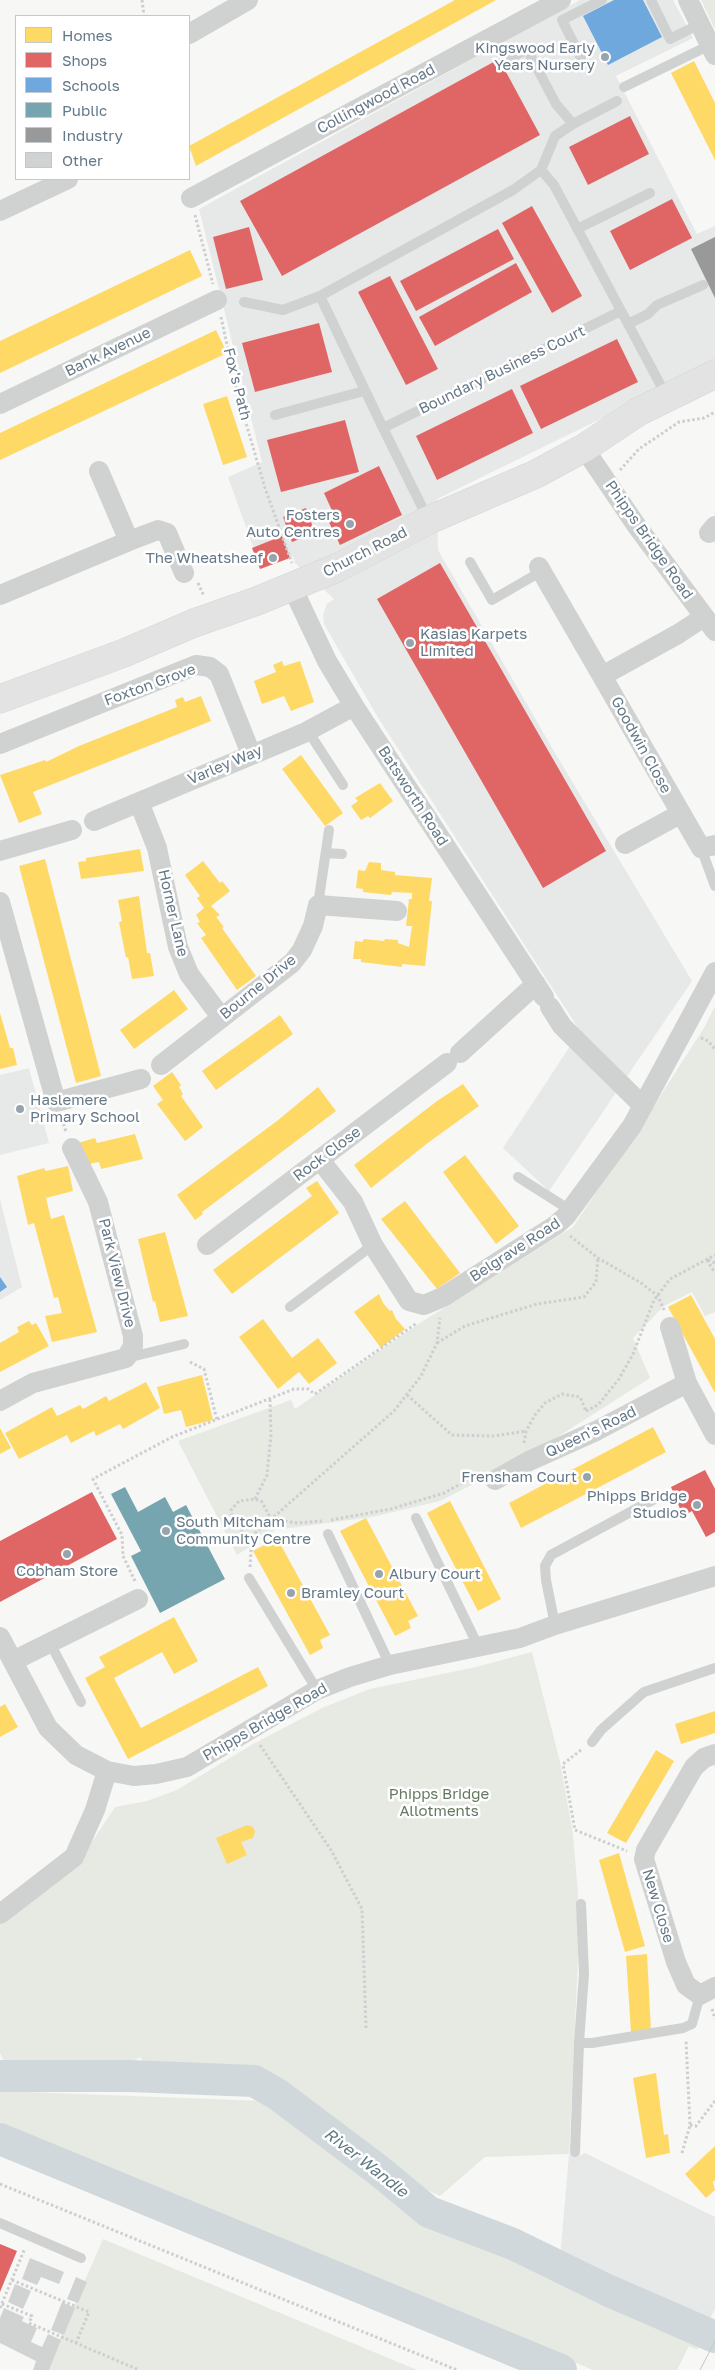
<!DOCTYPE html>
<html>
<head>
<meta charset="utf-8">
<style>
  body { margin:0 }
  #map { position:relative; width:715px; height:2370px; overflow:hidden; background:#f7f7f5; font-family:"Golos Text",sans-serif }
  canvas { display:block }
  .legend { position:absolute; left:15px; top:15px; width:175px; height:165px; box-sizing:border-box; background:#fff; border:1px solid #c1c9cf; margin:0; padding:6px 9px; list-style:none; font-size:15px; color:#647887 }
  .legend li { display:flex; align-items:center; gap:10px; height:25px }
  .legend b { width:25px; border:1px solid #c1c9cf }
</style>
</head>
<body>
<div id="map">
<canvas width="715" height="2370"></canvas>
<ul class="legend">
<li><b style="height:14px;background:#ffd966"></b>Homes</li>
<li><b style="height:14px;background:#e06666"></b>Shops</li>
<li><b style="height:14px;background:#6fa8dc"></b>Schools</li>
<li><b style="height:14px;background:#76a5af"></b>Public</li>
<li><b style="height:14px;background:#999"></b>Industry</li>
<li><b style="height:14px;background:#d1d3d3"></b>Other</li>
</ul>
</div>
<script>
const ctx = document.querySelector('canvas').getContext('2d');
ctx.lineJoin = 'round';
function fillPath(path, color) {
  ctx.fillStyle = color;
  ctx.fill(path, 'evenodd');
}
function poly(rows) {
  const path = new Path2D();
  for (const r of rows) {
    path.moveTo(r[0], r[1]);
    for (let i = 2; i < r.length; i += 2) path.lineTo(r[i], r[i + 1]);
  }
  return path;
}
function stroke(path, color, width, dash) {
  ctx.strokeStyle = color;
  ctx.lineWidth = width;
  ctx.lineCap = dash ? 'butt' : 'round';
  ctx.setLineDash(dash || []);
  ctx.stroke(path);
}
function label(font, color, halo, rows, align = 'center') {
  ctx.font = font + ' "Golos Text",sans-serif';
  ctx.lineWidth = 5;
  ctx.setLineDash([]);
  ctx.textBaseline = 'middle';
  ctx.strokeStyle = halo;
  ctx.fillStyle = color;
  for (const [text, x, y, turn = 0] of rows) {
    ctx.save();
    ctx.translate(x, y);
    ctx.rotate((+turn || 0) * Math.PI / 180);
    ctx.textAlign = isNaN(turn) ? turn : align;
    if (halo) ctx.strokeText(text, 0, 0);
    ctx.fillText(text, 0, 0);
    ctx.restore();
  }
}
const built = poly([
  [580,0,673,0,693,38,616,76,697,234,715,226,715,363,437,499,438,550,555,753,692,981,549,1191,503,1148,580,1031,377,716,324,624,323,615,327,604,334,599,295,563,293,556,261,569,228,477,262,462,199,209],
  [29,1068,49,1143,0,1155,0,1075],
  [0,1199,22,1287,0,1300],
  [585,2153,715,2217,715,2309,706,2326,691,2322,560,2258,569,2154,577,2157]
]);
const green = poly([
  [701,0,715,0,715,29],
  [715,1006,715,1312,705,1316,692,1292,664,1306,633,1338,650,1378,523,1459,440,1501,372,1517,275,1530,237,1555,178,1441,291,1400,295,1409,420,1323,573,1227,644,1121,704,1028],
  [532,1652,560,1762,573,1834,578,1894,578,1960,569,2154,485,2157,440,2196,425,2189,278,2078,208,2067,142,2065,143,2062,140,2057,127,2065,6,2066,0,2053,0,1918,78,1863,115,1807,147,1801,177,1790,253,1744,322,1708,370,1689,476,1667],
  [0,2091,263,2101,400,2202,418,2212,640,2322,699,2346,697,2350,689,2346,677,2370,593,2370,194,2205,0,2122],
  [103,2239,417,2370,46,2370]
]);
const homes = poly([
  [455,0,496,0,196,166,189,146],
  [694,61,715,103,715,160,671,73],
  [190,250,202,276,0,373,0,341],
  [216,330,227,353,0,460,0,433],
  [227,396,247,457,223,465,203,404],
  [282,661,284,666,300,661,314,702,291,711,284,696,262,704,254,681,276,672,273,665],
  [201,696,211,721,33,792,42,814,19,823,0,775,45,760,46,762,79,746,177,707,175,700,183,697,185,702],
  [301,755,343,813,325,826,282,769],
  [380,783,393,801,370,818,368,816,361,820,351,806,358,801,355,798],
  [140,849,144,871,81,879,78,862,86,861,86,858],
  [45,859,101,1076,76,1083,19,866],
  [203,861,220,883,222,881,230,891,211,906,220,915,216,917,224,927,222,928,256,976,237,990,201,938,206,935,197,923,200,922,196,915,204,908,197,898,200,896,185,875],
  [369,862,381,863,381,870,395,872,395,875,432,878,429,901,432,901,425,966,402,964,402,967,361,962,361,959,353,959,355,941,362,942,364,939,384,941,385,939,398,940,398,943,409,947,412,926,406,926,409,899,412,899,412,893,392,892,391,895,363,892,363,889,356,888,358,870,365,871],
  [139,896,147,953,150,953,154,976,132,979,128,957,126,958,119,922,122,921,118,900],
  [174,990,188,1009,134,1049,120,1030],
  [0,1013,10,1048,13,1048,17,1065,0,1069],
  [280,1015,293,1034,216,1090,202,1071],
  [172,1072,181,1085,179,1087,183,1094,181,1096,203,1127,185,1141,157,1104,163,1100,153,1086],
  [463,1084,479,1106,429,1142,371,1188,354,1165,437,1101],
  [318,1087,336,1111,202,1212,203,1214,195,1220,177,1195,277,1121],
  [135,1134,143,1159,101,1169,99,1162,84,1165,78,1143,95,1138,97,1143],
  [465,1155,519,1226,496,1244,443,1172],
  [68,1166,73,1191,46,1198,51,1219,64,1215,97,1332,52,1342,45,1316,62,1313,58,1297,54,1298,34,1223,28,1225,17,1176,44,1168,46,1171],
  [317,1181,339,1213,232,1294,213,1270,312,1196,306,1188],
  [405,1201,460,1273,437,1289,381,1219],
  [165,1232,188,1316,160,1322,155,1301,153,1302,138,1239],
  [379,1294,383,1303,390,1311,392,1310,396,1319,405,1329,381,1348,354,1312],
  [691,1295,715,1339,715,1393,668,1307],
  [263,1319,292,1358,318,1338,337,1363,309,1384,299,1372,278,1389,239,1337],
  [29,1321,32,1325,36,1323,49,1346,0,1372,0,1343,19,1332,17,1327],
  [202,1375,213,1420,186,1427,181,1410,164,1414,157,1387],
  [146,1382,160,1408,123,1429,120,1424,96,1436,94,1431,71,1443,67,1435,19,1459,5,1433,52,1407,57,1416,80,1405,83,1409,106,1396,109,1401],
  [653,1427,666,1452,521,1528,509,1503],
  [0,1428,11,1448,0,1454],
  [450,1501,501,1599,478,1611,427,1513],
  [366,1518,418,1616,408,1621,411,1628,395,1636,340,1531],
  [277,1538,330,1635,320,1640,323,1648,310,1655,253,1551],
  [174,1617,198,1661,174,1674,162,1652,114,1678,141,1728,258,1667,268,1686,128,1759,85,1678,105,1667,99,1657],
  [5,1704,18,1727,0,1737,0,1707],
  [715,1711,715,1733,681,1744,675,1724],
  [656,1750,674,1761,626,1843,607,1833],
  [247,1825,253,1827,255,1832,253,1838,241,1842,247,1855,227,1864,216,1838],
  [619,1853,645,1946,625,1952,599,1860],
  [647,1954,651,2031,631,2032,626,1956],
  [656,2073,664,2135,668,2134,670,2153,646,2158,633,2078],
  [715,2146,715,2180,713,2182,715,2190,706,2198,685,2174]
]);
const shops = poly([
  [499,59,540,135,282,276,240,201],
  [630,116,649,154,588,185,569,147],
  [672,199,692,238,630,270,610,231],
  [532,206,582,296,552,313,502,223],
  [249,227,263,280,226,289,213,237],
  [498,229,514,259,416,311,400,281],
  [516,263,532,292,435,346,419,317],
  [390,276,438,369,406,385,358,292],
  [319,323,332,372,255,392,242,343],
  [617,339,638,382,541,429,520,386],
  [512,389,533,433,437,480,416,436],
  [345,420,359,472,281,492,267,440],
  [379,466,402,515,340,545,327,518,334,515,324,493],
  [306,508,315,533,292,542,283,517],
  [282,536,290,558,260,569,252,548],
  [440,563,606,851,543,888,377,599],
  [705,1470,715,1489,715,1532,706,1537,692,1511,683,1516,671,1487],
  [92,1492,117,1539,0,1602,0,1541],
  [0,2244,17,2251,0,2292]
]);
const schools = poly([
  [614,0,643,0,662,37,608,65,583,16],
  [0,1277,7,1287,0,1292]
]);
const public = poly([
  [125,1487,138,1512,165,1497,173,1512,186,1505,225,1579,160,1613,131,1556,141,1551,111,1494]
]);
const industry = poly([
  [715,237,715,298,691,249]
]);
const river = poly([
  [0,2076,130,2076,254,2081,277,2094,378,2170,429,2212,513,2244,607,2290,715,2337],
  [0,2139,561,2370]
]);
const building = poly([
  [30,2258,64,2272,59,2284,41,2277,37,2285,22,2279],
  [76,2277,87,2282,78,2303,67,2299],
  [15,2284,31,2291,23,2309,8,2302],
  [62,2302,75,2308,64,2335,51,2330],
  [4,2308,24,2317,22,2321,37,2328,31,2342,42,2347,48,2334,61,2340,49,2370,33,2370,36,2361,0,2343,0,2318]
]);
const path = poly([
  [142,0,144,16],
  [195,215,213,284],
  [221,317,238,396,265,488,292,563],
  [620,470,639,449,679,422,704,418,715,412],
  [198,583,204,596],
  [701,1038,708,1041,715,1049],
  [62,1119,66,1132],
  [570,1236,598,1258,641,1283,658,1296,664,1310],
  [707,1260,715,1273],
  [708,1260,715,1263],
  [437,1343,465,1326,537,1304,584,1297,596,1282,598,1258],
  [190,1362,204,1369,217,1420],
  [407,1395,452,1435,494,1436,526,1431],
  [586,1411,598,1405,619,1379,633,1354,654,1300,670,1279,715,1255],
  [524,1443,526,1431,535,1415,545,1403,562,1394,580,1397,586,1411],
  [255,1499,267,1475,271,1435,270,1399],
  [331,1520,391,1509,444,1493,477,1475],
  [252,1536,241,1531,234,1522,231,1510,239,1501,255,1499,262,1502,271,1519,297,1523,322,1521],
  [250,1567,252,1536,394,1411,421,1376,437,1343,440,1318],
  [135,1581,123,1556,122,1535,93,1479,172,1437,294,1389,308,1389,315,1394,417,1323],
  [260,1745,331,1850,362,1909,366,2028],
  [581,1750,563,1764,575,1830,627,1851],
  [712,2009,715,2019],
  [690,2125,696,2126,715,2101],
  [682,2153,690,2125,686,2041],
  [0,2184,457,2370],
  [12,2280,89,2312,76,2343],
  [2,2304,32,2316,29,2323,139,2370],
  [0,2308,25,2248]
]);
const lane = poly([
  [651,0,670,39,700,24],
  [581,58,562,20,602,0],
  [507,60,527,49,556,104,573,124],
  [624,87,710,45],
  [541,170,555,136,573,124,617,101],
  [577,229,650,193],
  [320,296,383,428],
  [244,302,283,310,320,296,513,190,541,170,554,185,667,397],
  [628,324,648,314,657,305,703,285],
  [275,415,364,391],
  [428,519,383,428,621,311],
  [470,562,492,600,542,571],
  [308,731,343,785],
  [701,848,715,886],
  [326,853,342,854],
  [318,905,329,830],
  [518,1177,570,1210],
  [290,1307,373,1245],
  [127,1358,184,1344],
  [416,1518,479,1648],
  [328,1534,390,1665],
  [249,1578,317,1690],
  [555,1625,546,1580,545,1566,551,1555,660,1496],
  [50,1643,81,1702],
  [592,1742,601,1730,644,1692,715,1668],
  [579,2043,584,1974,581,1904],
  [575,2152,579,2043,592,2043,683,2028,692,2024,700,1995],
  [0,2223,81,2258]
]);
const street = poly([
  [688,0,715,55],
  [189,34,248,0],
  [191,198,561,0],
  [0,211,68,179],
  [0,404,217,300],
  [584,448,636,525,715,631],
  [709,533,715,526],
  [129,541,158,530,167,533,184,573],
  [539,567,602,676,678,634,704,617],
  [292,587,327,661,354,706,544,997],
  [0,595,129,541,99,471],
  [602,676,701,848,715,845],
  [0,744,196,665,210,667,219,674,251,754],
  [139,802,157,848,178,947,189,974,221,1017],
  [94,821,304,733,354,706],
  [625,844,680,814],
  [0,851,72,830],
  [0,902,56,1102,141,1079],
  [550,1007,562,1026,643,1106],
  [460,1053,536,984],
  [161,1065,292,963,302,950,313,926,318,905,397,911],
  [320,1160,353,1202,373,1245,409,1301,424,1305,443,1297,556,1225,566,1216,632,1126,715,972],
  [207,1245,447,1063],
  [670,1327,687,1383,715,1435],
  [0,1401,33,1383,126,1358,133,1346,133,1336,98,1202,72,1148],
  [495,1480,529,1461,596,1431,687,1383],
  [0,1637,48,1728,76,1755,107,1771,134,1776,156,1774,187,1767,317,1690,350,1677,390,1665,520,1638,555,1625,715,1576],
  [13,1661,138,1599],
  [715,1754,704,1758,694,1767,646,1850,644,1859,676,1962,686,1985,700,1995,715,1987],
  [0,1914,74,1857,95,1810,107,1771]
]);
const secondary = poly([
  [0,699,124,653,194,623,257,601,339,567,429,520,536,474,584,448,638,412,715,374]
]);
const tram = poly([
  [700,2370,715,2341]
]);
const markers = [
  [605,57,5,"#97a4ae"],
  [350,524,5,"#97a4ae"],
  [273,558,5,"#97a4ae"],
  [410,643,5,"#97a4ae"],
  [20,1109,5,"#97a4ae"],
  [587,1477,5,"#97a4ae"],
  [697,1505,5,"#97a4ae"],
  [166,1531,5,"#97a4ae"],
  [67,1554,5,"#97a4ae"],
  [379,1574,5,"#97a4ae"],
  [291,1593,5,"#97a4ae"]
];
const poiNames = [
  ["Kingswood Early",595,48],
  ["Years Nursery",595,65],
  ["Fosters",340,515],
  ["Auto Centres",340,532],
  ["The Wheatsheaf",263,558],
  ["Kasias Karpets",420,634,"left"],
  ["Limited",420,651,"left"],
  ["Haslemere",30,1100,"left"],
  ["Primary School",30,1117,"left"],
  ["Frensham Court",577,1477],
  ["Phipps Bridge",687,1496],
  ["Studios",687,1513],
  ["South Mitcham",176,1522,"left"],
  ["Community Centre",176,1539,"left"],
  ["Cobham Store",67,1571,"center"],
  ["Albury Court",389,1574,"left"],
  ["Bramley Court",301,1593,"left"]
];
const streetNames = [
  ["Collingwood Road",376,99,-28],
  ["Bank Avenue",108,352,-26],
  ["Boundary Business Court",502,370,-26],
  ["Fox's Path",237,384,76],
  ["Phipps Bridge Road",649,540,55],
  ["Church Road",365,552,-27],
  ["Foxton Grove",150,685,-20],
  ["Goodwin Close",641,745,61],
  ["Varley Way",225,765,-23],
  ["Batsworth Road",413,796,57],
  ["Horner Lane",173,913,77],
  ["Bourne Drive",258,987,-39],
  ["Rock Close",327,1154,-37],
  ["Belgrave Road",515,1250,-33],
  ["Park View Drive",117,1273,76],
  ["Queen's Road",591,1432,-26],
  ["Phipps Bridge Road",265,1722,-30],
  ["New Close",658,1906,73]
];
const parkNames = [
  ["Phipps Bridge",439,1794],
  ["Allotments",439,1811]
];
const waterNames = [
  ["River Wandle",366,2163,38]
];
fillPath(built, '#e7e8e8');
fillPath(green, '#e6eae3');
fillPath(homes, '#ffd966');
fillPath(shops, '#e06666');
fillPath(schools, '#6fa8dc');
fillPath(public, '#76a5af');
fillPath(industry, '#999');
stroke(river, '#d0d8db', 32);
fillPath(building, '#d1d3d3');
stroke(secondary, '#d3d5d5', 29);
stroke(path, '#cccecf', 3, [2.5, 2.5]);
stroke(lane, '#d0d2d2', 10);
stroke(street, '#d0d2d2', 20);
stroke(secondary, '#e3e3e3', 28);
stroke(tram, '#c6c7c8', 1);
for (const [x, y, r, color] of markers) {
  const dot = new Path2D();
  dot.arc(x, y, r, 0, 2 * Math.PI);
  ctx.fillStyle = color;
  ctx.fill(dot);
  stroke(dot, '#fff', 2);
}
label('15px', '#647887', '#fff', poiNames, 'right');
label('15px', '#647887', '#fff', streetNames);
label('15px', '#657960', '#fff', parkNames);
label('italic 16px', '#607a83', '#fff', waterNames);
</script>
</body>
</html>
